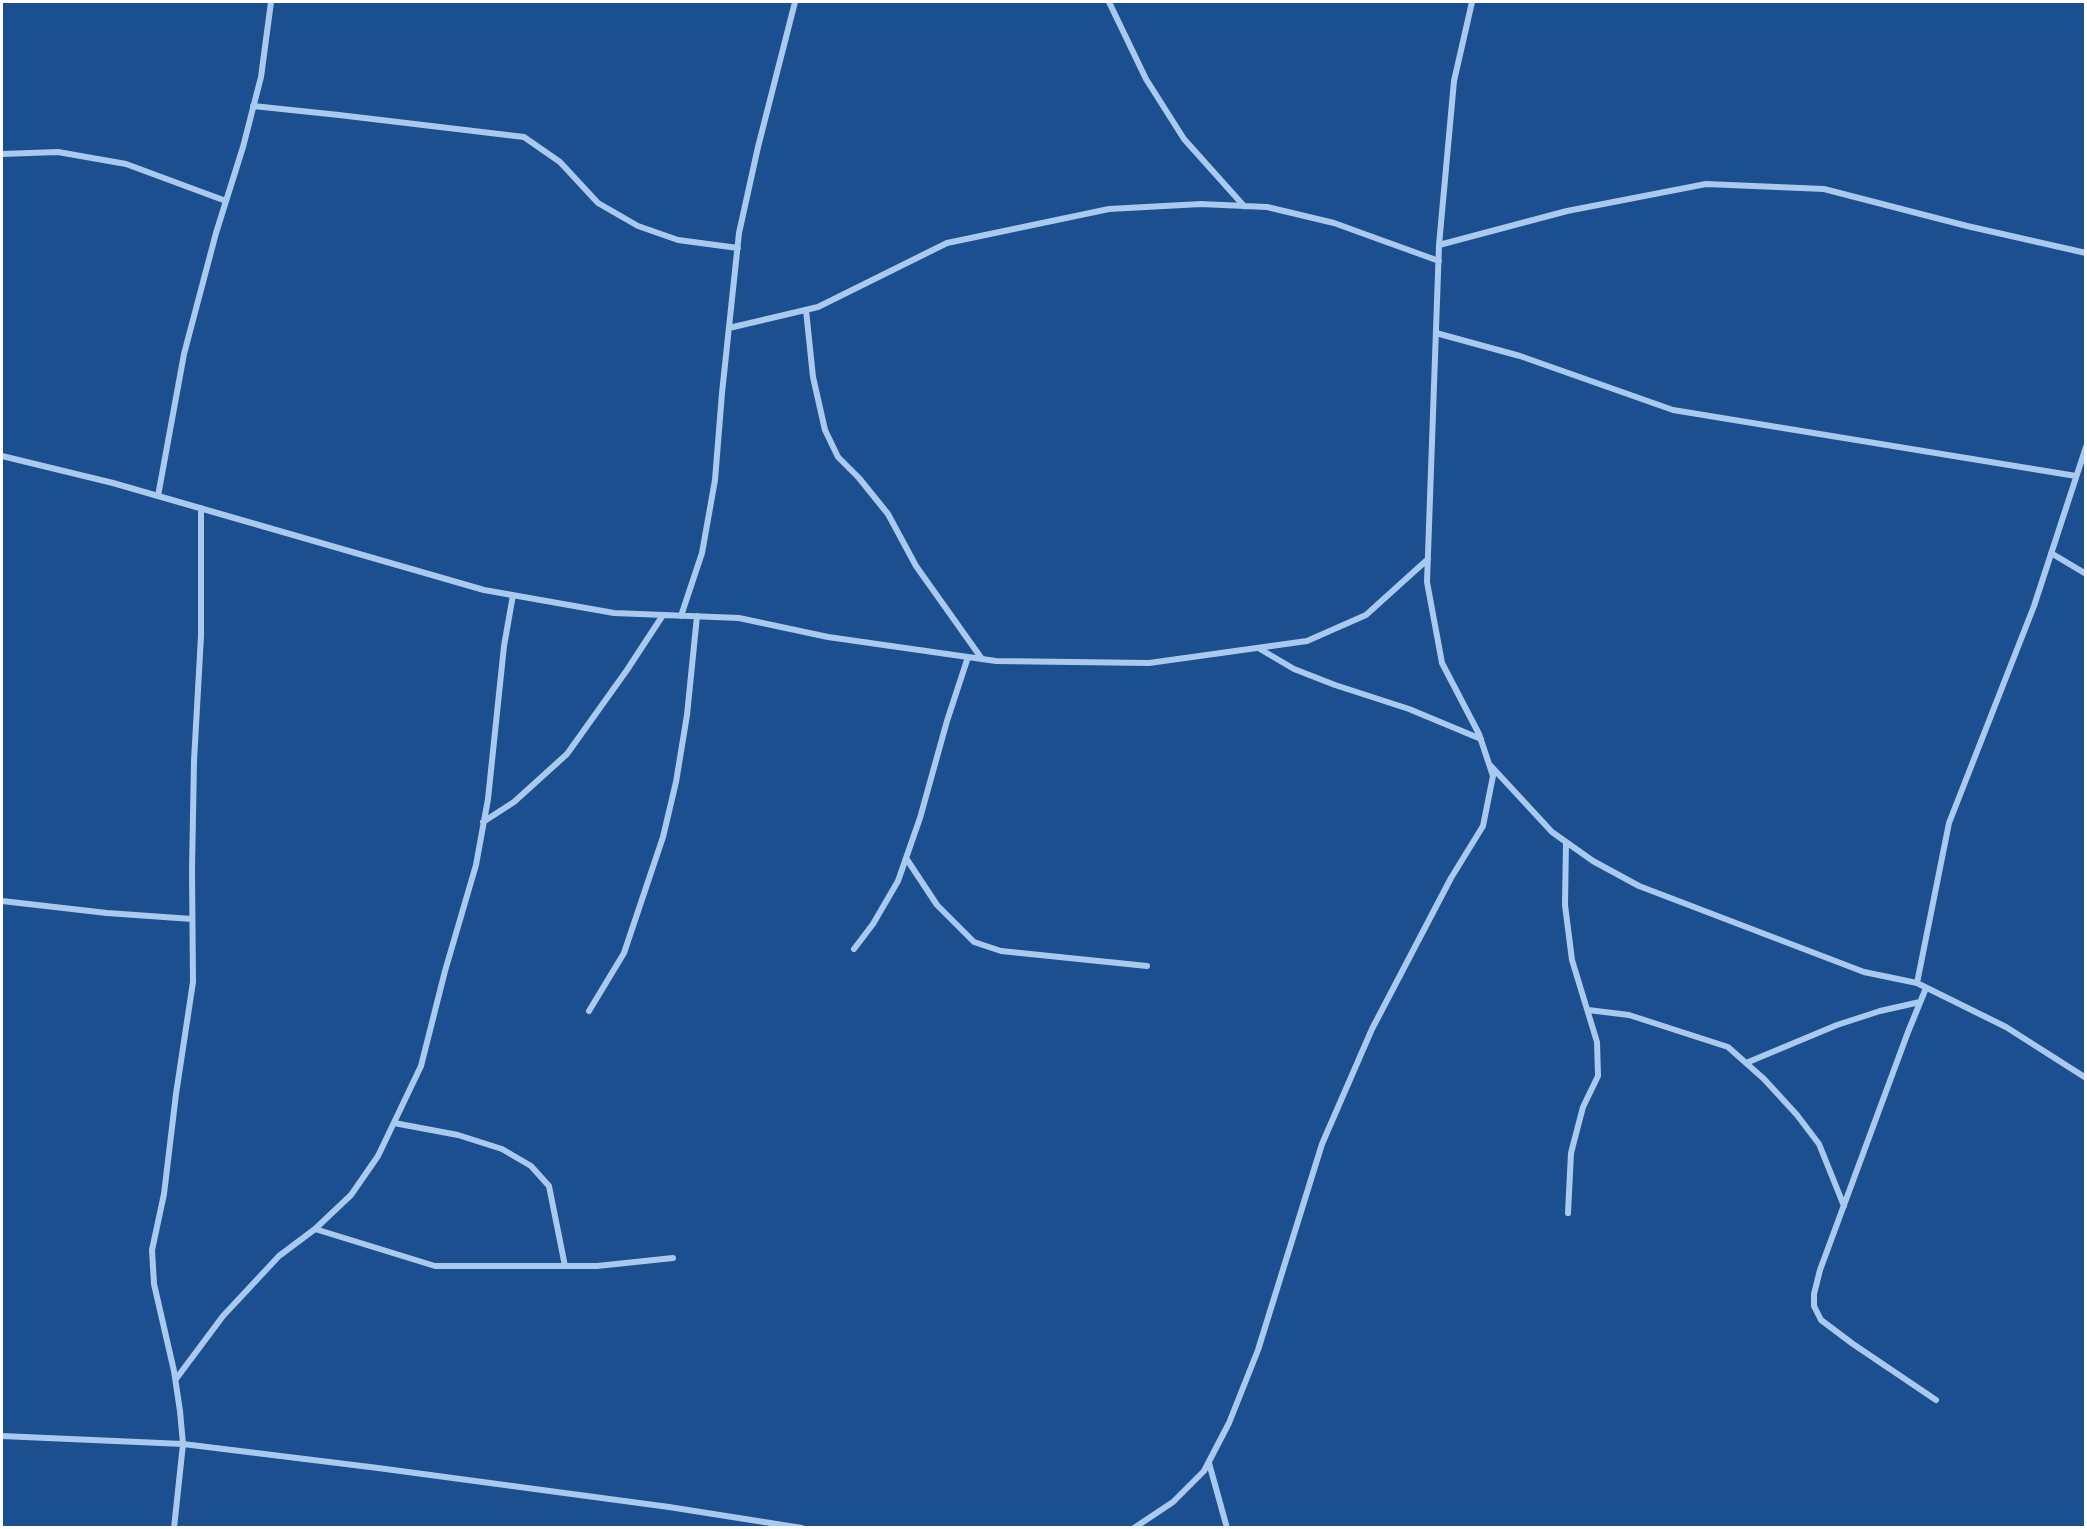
<!DOCTYPE html>
<html>
<head>
<meta charset="utf-8">
<style>
  body { margin:0 }
  #map { position:relative; width:2087px; height:1529px; overflow:hidden; background:#1b4f8f; font-family:Montserrat,sans-serif }
  canvas { display:block }
  .frame { position:absolute; inset:0; border:3px solid #fff; pointer-events:none }
</style>
</head>
<body>
<div id="map">
<canvas width="2087" height="1529"></canvas>
<div class="frame"></div>
</div>
<script>
const ctx = document.querySelector('canvas').getContext('2d');
ctx.lineJoin = 'round';
function poly(rows) {
  const path = new Path2D();
  for (const r of rows) {
    path.moveTo(r[0], r[1]);
    for (let i = 2; i < r.length; i += 2) path.lineTo(r[i], r[i + 1]);
  }
  return path;
}
function stroke(path, color, width, dash) {
  ctx.strokeStyle = color;
  ctx.lineWidth = width;
  ctx.lineCap = dash ? 'butt' : 'round';
  ctx.setLineDash(dash || []);
  ctx.stroke(path);
}
const minor = poly([
  [1109,2,1146,79,1184,139,1244,206],
  [253,106,339,115,524,137,560,162,598,203,638,226,678,240,738,248],
  [2,154,58,152,126,164,226,201],
  [1439,245,1567,211,1706,184,1824,189,1967,226,2086,253],
  [806,310,813,377,825,430,838,457,859,478,888,514,916,566,982,659],
  [729,328,818,307,947,243,1109,209,1201,204,1267,207,1334,223,1439,261],
  [1436,333,1520,356,1673,410,2076,476],
  [2,456,113,483,484,590,614,613,739,618,828,637,996,661,1149,663,1307,641,1366,615,1428,559],
  [158,496,184,354,216,233,243,147,261,77,271,2],
  [2051,553,2086,574],
  [681,616,702,553,715,480,722,393,739,233,758,147,795,2],
  [1260,649,1294,669,1335,685,1409,709,1481,739],
  [1490,765,1552,832,1593,861,1639,886,1864,972,1917,983,2006,1027,2086,1078],
  [483,822,514,802,567,754,627,670,663,615],
  [1566,842,1565,905,1572,960,1597,1042,1598,1076,1583,1107,1571,1153,1568,1213],
  [906,858,937,905,974,942,1001,951,1147,966],
  [2,901,107,913,192,919],
  [854,949,873,924,898,881,920,818,947,721,968,657],
  [1917,983,1949,823,2034,606,2086,447],
  [1926,988,1908,1032,1820,1270,1814,1294,1814,1306,1821,1320,1853,1344,1936,1400],
  [1588,1010,1629,1015,1728,1047,1764,1079,1797,1115,1819,1144,1844,1206],
  [589,1011,624,953,663,837,676,782,687,715,697,616],
  [1746,1063,1837,1025,1880,1011,1920,1002],
  [394,1123,458,1135,502,1149,531,1166,549,1186,565,1266],
  [315,1229,435,1266,597,1266,673,1258],
  [176,1379,223,1316,279,1256,315,1229,351,1195,378,1156,421,1066,445,971,476,865,488,799,504,646,513,595],
  [2,1436,183,1444,378,1468,669,1507,802,1528],
  [1209,1463,1227,1528],
  [174,1528,183,1444,180,1411,174,1371,154,1284,152,1250,164,1194,176,1094,193,982,192,870,194,761,201,636,201,508],
  [1134,1528,1173,1502,1204,1471,1229,1423,1258,1350,1322,1144,1372,1029,1451,878,1483,826,1493,776,1479,734,1442,663,1427,582,1439,245,1454,81,1472,2]
]);
stroke(minor, '#a9c9ee', 6);
</script>
</body>
</html>
